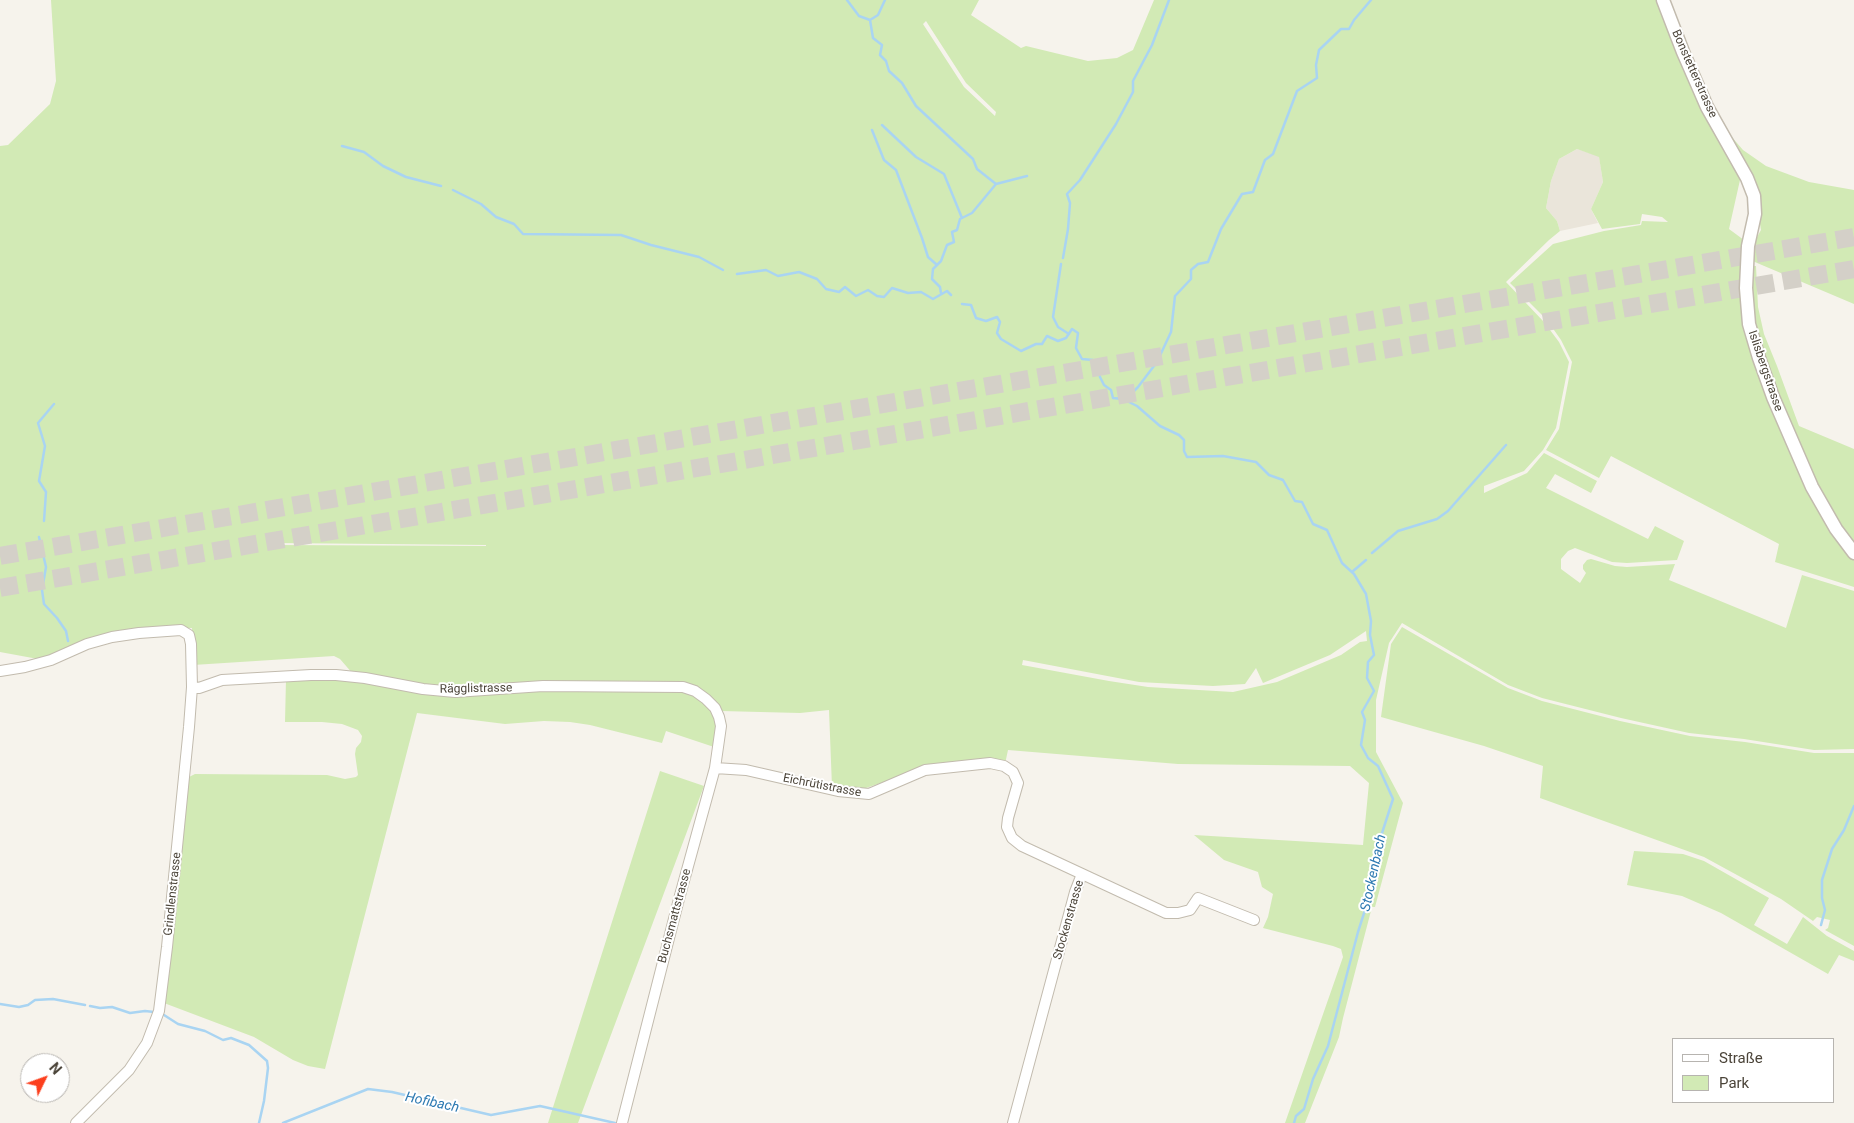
<!DOCTYPE html>
<html>
<head>
<meta charset="utf-8">
<style>
  body { margin:0 }
  #map { position:relative; width:1854px; height:1123px; overflow:hidden; background:#f6f3ec; font-family:Roboto,sans-serif }
  canvas { display:block }
  .legend { position:absolute; left:1672px; top:1038px; width:162px; height:65px; box-sizing:border-box; background:#fff; border:1px solid #b7b4b0; margin:0; padding:6px 9px; list-style:none; font-size:15px; color:#4b4439 }
  .legend li { display:flex; align-items:center; gap:10px; height:25px }
  .legend b { width:25px; border:1px solid #b7b4b0 }
  .north { position:absolute; left:20px; top:1053px; width:50px; height:50px; box-sizing:border-box; background:#fff; border:1px solid #b7b4b0; border-radius:50%; rotate:48deg; font-size:14px; font-weight:700; line-height:20px; text-align:center; color:#4b4439 }
  .north::after { content:''; display:block; margin:auto; width:18px; height:22px; background:#fc3f1d; clip-path:polygon(50% 0,100% 100%,50% 72%,0 100%) }
</style>
</head>
<body>
<div id="map">
<canvas width="1854" height="1123"></canvas>
<ul class="legend">
<li><b style="height:6px;background:#fff"></b>Straße</li>
<li><b style="height:14px;background:#d2eab5"></b>Park</li>
</ul>
<div class="north">N</div>
</div>
<script>
const ctx = document.querySelector('canvas').getContext('2d');
ctx.lineJoin = 'round';
function fillPath(path, color) {
  ctx.fillStyle = color;
  ctx.fill(path, 'evenodd');
}
function poly(rows) {
  const path = new Path2D();
  for (const r of rows) {
    path.moveTo(r[0], r[1]);
    for (let i = 2; i < r.length; i += 2) path.lineTo(r[i], r[i + 1]);
  }
  return path;
}
function stroke(path, color, width, dash) {
  ctx.strokeStyle = color;
  ctx.lineWidth = width;
  ctx.lineCap = dash ? 'butt' : 'round';
  ctx.setLineDash(dash || []);
  ctx.stroke(path);
}
function label(font, color, halo, rows, align = 'center') {
  ctx.font = font + ' Roboto,sans-serif';
  ctx.lineWidth = 4;
  ctx.setLineDash([]);
  ctx.textBaseline = 'middle';
  ctx.strokeStyle = halo;
  ctx.fillStyle = color;
  for (const [text, x, y, turn = 0] of rows) {
    ctx.save();
    ctx.translate(x, y);
    ctx.rotate((+turn || 0) * Math.PI / 180);
    ctx.textAlign = isNaN(turn) ? turn : align;
    if (halo) ctx.strokeText(text, 0, 0);
    ctx.fillText(text, 0, 0);
    ctx.restore();
  }
}
const residential = poly([
  [1577,149,1599,156,1603,182,1591,209,1598,223,1560,231,1557,221,1546,208,1551,181,1559,159]
]);
const green = poly([
  [51,0,979,0,971,15,1021,48,1026,46,1088,61,1117,58,1133,50,1154,0,1660,0,1724,128,1743,150,1766,166,1809,182,1854,190,1854,304,1743,257,1756,361,1854,558,1854,587,1775,562,1779,544,1611,456,1599,478,1546,450,1559,429,1572,362,1561,340,1547,320,1510,283,1553,244,1604,231,1641,225,1642,221,1668,222,1662,217,1642,214,1640,224,1602,229,1591,209,1603,182,1599,157,1577,149,1559,159,1551,181,1546,208,1557,221,1560,231,1549,240,1506,282,1544,322,1559,342,1569,362,1556,428,1543,450,1524,471,1484,486,1484,493,1527,473,1544,453,1597,481,1591,493,1555,474,1546,488,1648,539,1655,526,1684,541,1677,560,1627,563,1612,562,1575,548,1568,551,1561,559,1561,569,1580,583,1586,573,1583,569,1583,565,1587,560,1591,559,1615,566,1627,567,1675,564,1669,580,1786,628,1802,575,1854,591,1854,749,1814,750,1744,739,1689,733,1621,718,1542,698,1508,685,1402,623,1389,643,1376,700,1376,752,1403,803,1375,907,1372,907,1343,1018,1339,1037,1305,1123,1285,1123,1343,957,1341,949,1333,946,1263,928,1268,917,1273,894,1262,887,1258,872,1224,860,1194,835,1363,845,1369,783,1350,766,1178,764,1008,750,1005,764,985,758,922,769,860,790,832,787,829,710,800,713,721,711,683,685,443,688,353,674,340,659,334,656,193,665,192,628,139,629,94,638,38,659,0,652,0,146,8,145,50,104,56,81],
  [926,21,966,83,996,112,995,116,964,87,923,24],
  [1740,180,1753,182,1761,230,1752,246,1729,229],
  [277,543,486,545,486,546,277,545],
  [1366,631,1367,641,1360,642,1341,655,1277,682,1233,692,1148,687,1109,681,1022,665,1023,660,1139,682,1213,686,1245,684,1256,668,1263,683,1330,655],
  [1751,266,1756,266,1758,307,1764,334,1777,366,1799,426,1854,449,1854,548,1840,531,1795,440,1753,323],
  [1402,627,1508,688,1542,701,1620,721,1690,736,1745,742,1814,753,1854,753,1854,946,1825,930,1828,928,1830,920,1817,917,1813,921,1781,899,1704,857,1540,798,1543,766,1484,746,1381,717,1391,644],
  [347,678,427,691,683,690,711,706,718,727,714,747,666,731,662,743,590,725,570,722,544,721,505,724,417,713,325,1069,308,1066,293,1060,254,1037,164,1003,186,782,189,777,195,774,327,775,345,779,356,777,358,775,355,754,356,748,361,742,362,736,358,730,342,724,322,722,285,722,286,679],
  [660,771,704,786,578,1123,548,1123],
  [1634,851,1683,854,1704,861,1769,898,1754,925,1787,944,1803,917,1827,936,1854,951,1854,961,1839,955,1828,974,1721,913,1682,896,1627,885]
]);
const stream = poly([
  [847,0,859,16,870,20,873,38,882,45,880,55,886,61,889,71,902,83,916,106,973,159,977,169,996,184],
  [870,20,878,15,885,0],
  [882,125,916,157,944,174,962,218],
  [872,130,884,160,896,170,922,238,928,257,937,265],
  [342,146,364,152,383,166,406,177,441,186],
  [453,190,481,204,496,217,514,224,523,234,621,235,651,245,699,257,723,270],
  [1063,258,1068,229,1070,203,1067,194,1080,180,1116,124,1133,92,1133,81,1152,45,1169,0],
  [1061,264,1053,317,1058,327,1069,334],
  [737,274,766,270,778,276,799,272,817,279,826,289,839,292,845,287,856,296,868,290,877,296,884,297,892,288,908,293,921,292,933,299,947,291,951,295],
  [941,293,940,287,932,279,933,269,941,261,947,245,954,242,952,232,957,230,960,219,972,213,996,184,1027,176],
  [962,304,971,305,976,318,986,321,997,317,1000,322,997,333,1001,339,1021,351,1036,344,1042,344,1047,336,1058,341,1066,338,1072,329,1078,333,1076,348,1082,359,1093,360,1097,364,1100,377,1104,385,1111,390,1113,398,1123,399,1137,406,1160,426,1179,435,1184,440,1184,451,1187,457,1223,456,1256,462,1269,475,1283,480,1295,501,1302,502,1313,524,1327,530,1342,563,1354,574,1366,594,1371,621,1370,635,1374,655,1368,662,1367,678,1374,691,1362,712,1365,720,1361,745,1368,758,1378,766,1393,799,1373,861,1373,885,1358,932,1328,1046,1313,1079,1304,1109,1296,1116,1294,1123],
  [1125,400,1138,387,1157,362,1171,332,1175,296,1191,279,1191,270,1198,264,1208,262,1221,229,1242,194,1253,192,1265,160,1273,154,1297,91,1317,78,1316,65,1319,50,1341,29,1349,29,1354,20,1371,0],
  [44,521,46,492,39,481,45,446,38,423,54,404],
  [39,537,46,567,42,590,44,604,57,618,66,631,68,641],
  [1372,553,1398,531,1437,519,1448,511,1506,445],
  [1352,572,1366,560],
  [1821,925,1825,910,1822,898,1822,880,1832,849,1844,830,1854,806],
  [0,1004,19,1007,28,1005,35,1000,53,999,85,1005],
  [90,1006,100,1008,112,1007,130,1013,145,1011,154,1012],
  [164,1015,178,1024,205,1031,223,1040,231,1038,249,1045,267,1061,268,1068,264,1101,259,1123],
  [283,1123,368,1089,392,1092,491,1115,540,1106,615,1123]
]);
const motorwayTunnel = poly([
  [0,556,1854,237],
  [0,588,1854,269]
]);
const minor = poly([
  [0,671,25,667,51,660,87,644,112,637,139,633,181,630,189,635,191,644,192,687,189,727,167,947,159,1011,147,1043,129,1070,76,1123],
  [192,687,199,688,222,680,311,675,336,675,365,678,423,689,455,692,543,686,683,687,695,691,706,699,715,708,719,717,721,726,715,768,679,899,622,1123],
  [715,768,746,770,838,791,869,794,925,770,990,763,1004,766,1013,772,1018,783,1008,818,1007,827,1012,838,1022,846,1166,913,1178,913,1190,910,1198,898,1254,920],
  [1013,1123,1075,892,1082,874]
]);
const tertiary = poly([
  [1663,0,1683,52,1707,107,1747,178,1754,196,1755,214,1748,246,1746,288,1749,324,1759,358,1773,397,1812,487,1836,529,1854,553]
]);
const streetNames = [
  ["Bonstetterstrasse",1694,74,66],
  ["Islisbergstrasse",1765,371,71],
  ["Rägglistrasse",476,689,-1],
  ["Eichrütistrasse",822,786,11],
  ["Grindlenstrasse",173,894,-84],
  ["Buchsmattstrasse",675,916,-75],
  ["Stockenstrasse",1069,920,-74]
];
const waterNames = [
  ["Stockenbach",1374,873,-78],
  ["Hofibach",432,1103,12]
];
fillPath(residential, '#eae5da');
fillPath(green, '#d2eab5');
stroke(stream, '#a9d4f2', 2.5);
stroke(motorwayTunnel, '#d4d0c8', 18, [18, 9]);
stroke(minor, '#c2bbae', 12);
stroke(tertiary, '#c2bbae', 15);
stroke(minor, '#fff', 10);
stroke(tertiary, '#fff', 12);
label('12px', '#4b4439', '#fff', streetNames);
label('italic 14px', '#2e7ab2', '#fff', waterNames);
</script>
</body>
</html>
